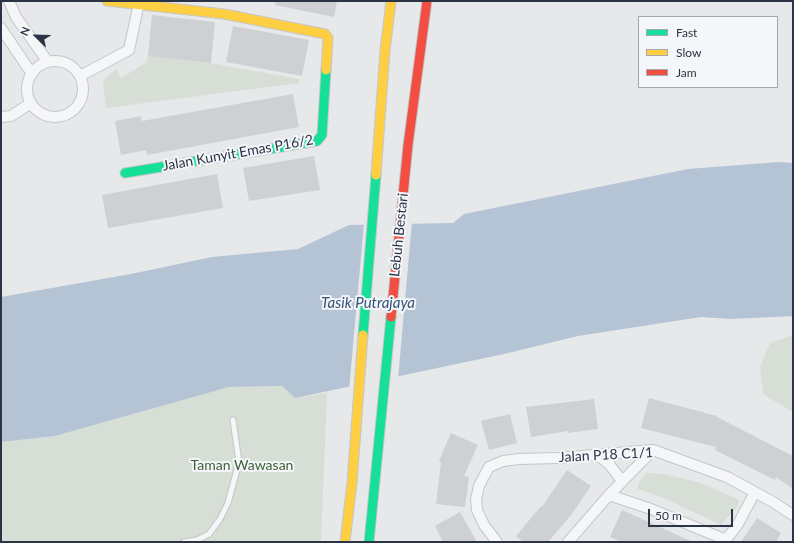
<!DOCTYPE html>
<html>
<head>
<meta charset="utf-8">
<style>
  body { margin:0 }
  #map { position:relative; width:794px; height:543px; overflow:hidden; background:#e6e8ea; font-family:Lato,sans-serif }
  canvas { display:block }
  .frame { position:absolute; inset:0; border:2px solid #2b3445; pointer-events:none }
  .legend { position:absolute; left:638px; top:16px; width:140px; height:72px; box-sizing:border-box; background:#f4f6f9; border:1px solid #a4a8b1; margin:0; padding:5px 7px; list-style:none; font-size:12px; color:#2b3445 }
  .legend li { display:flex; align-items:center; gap:8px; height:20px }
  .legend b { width:20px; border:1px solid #a4a8b1 }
  .north { position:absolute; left:16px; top:16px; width:40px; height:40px; -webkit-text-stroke:3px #f4f6f9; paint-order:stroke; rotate:293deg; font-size:11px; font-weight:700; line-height:16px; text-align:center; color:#2b3445 }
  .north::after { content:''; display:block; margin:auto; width:14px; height:18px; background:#2b3445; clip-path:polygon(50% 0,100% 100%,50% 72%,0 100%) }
  .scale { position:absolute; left:648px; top:509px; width:85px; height:18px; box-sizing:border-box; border:2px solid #2b3445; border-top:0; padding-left:5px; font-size:12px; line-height:14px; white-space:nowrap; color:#2b3445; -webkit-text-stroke:3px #f4f6f9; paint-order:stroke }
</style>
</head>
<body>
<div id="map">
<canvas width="794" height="543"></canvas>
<div class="frame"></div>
<ul class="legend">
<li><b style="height:5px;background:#16e098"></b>Fast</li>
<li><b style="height:5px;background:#ffcf43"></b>Slow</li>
<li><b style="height:5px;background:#f24e42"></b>Jam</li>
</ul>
<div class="north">N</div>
<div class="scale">50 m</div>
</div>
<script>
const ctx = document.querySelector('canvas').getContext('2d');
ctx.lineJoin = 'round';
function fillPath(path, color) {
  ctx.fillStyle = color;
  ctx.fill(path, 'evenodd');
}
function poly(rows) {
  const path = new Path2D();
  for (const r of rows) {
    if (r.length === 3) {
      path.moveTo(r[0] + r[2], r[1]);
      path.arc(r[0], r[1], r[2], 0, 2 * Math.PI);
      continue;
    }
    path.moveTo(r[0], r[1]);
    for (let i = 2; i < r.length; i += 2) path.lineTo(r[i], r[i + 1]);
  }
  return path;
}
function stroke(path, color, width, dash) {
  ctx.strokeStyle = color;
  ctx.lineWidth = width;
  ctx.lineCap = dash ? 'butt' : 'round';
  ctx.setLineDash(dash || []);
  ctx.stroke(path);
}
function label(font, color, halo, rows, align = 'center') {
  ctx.font = font + ' Lato,sans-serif';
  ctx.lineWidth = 4;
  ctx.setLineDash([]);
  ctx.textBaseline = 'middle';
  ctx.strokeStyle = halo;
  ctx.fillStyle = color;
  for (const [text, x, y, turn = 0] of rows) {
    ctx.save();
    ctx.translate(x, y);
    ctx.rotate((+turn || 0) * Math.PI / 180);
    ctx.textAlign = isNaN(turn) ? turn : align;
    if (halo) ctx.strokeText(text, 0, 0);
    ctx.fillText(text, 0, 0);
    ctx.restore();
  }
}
const green = poly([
  [148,56,209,63,299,79,299,83,106,108,103,81,116,69,121,78,147,62],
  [790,336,793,337,793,412,763,394,760,367,770,343],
  [282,386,295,398,327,393,321,542,1,542,1,442,55,436,229,387],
  [646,473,664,474,701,483,739,500,738,506,721,525,664,498,638,489,638,484]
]);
const water = poly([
  [779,162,793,163,793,316,731,319,701,317,578,336,504,354,295,398,282,386,229,387,55,436,1,442,1,297,131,274,212,257,298,249,349,225,453,223,464,214,688,169]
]);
const pier = poly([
  [412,222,398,379,349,390,364,223]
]);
const building = poly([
  [276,1,337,1,334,17,275,5],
  [152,15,215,22,211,63,148,56],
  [233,26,309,40,302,76,226,62],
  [293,94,299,127,147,155,146,150,121,155,115,121,141,116,142,121],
  [314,156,320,190,249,201,243,168],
  [217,174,223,208,108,228,102,195],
  [649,398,717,416,717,417,793,456,793,489,776,477,775,480,715,450,716,447,641,428],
  [594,399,598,429,568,433,568,431,531,437,526,407],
  [510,414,517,443,489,450,481,421],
  [451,433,478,445,464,476,469,477,465,507,436,504,441,462,439,461],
  [567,470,591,486,571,515,548,542,523,542,516,536,541,506,542,507],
  [622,510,693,542,622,542,610,537],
  [460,512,477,542,443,542,435,526],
  [757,518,781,533,776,542,741,542]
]);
const lane = poly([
  [184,542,197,540,209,534,220,519,228,503,239,462,233,420]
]);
const street = poly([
  [9,1,16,17,48,62],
  [1,28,32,74],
  [55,89,28],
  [80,76,129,50,139,3],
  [1,117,11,116,31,103],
  [596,454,609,464,622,481],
  [609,495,651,509,724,539,728,537,738,524,755,492],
  [497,542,484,525,477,510,476,499,479,486,489,467,503,461,519,459,558,458,653,450,727,477,773,502,793,515],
  [568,542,609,495,653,450]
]);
const fast = poly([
  [125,173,317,141,322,135,326,70],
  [363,335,376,175],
  [369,542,391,317]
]);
const slow = poly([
  [107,1,224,14,325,34,328,38,326,70],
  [376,175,385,51,391,1],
  [345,542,352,483,363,335]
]);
const jam = poly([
  [391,317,408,145,427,1]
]);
const streetNames = [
  ["Jalan Kunyit Emas P16/2",238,153,-10],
  ["Lebuh Bestari",399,235,-84],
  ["Jalan P18 C1/1",606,455,-3]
];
const parkNames = [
  ["Taman Wawasan",242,465]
];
const waterNames = [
  ["Tasik Putrajaya",368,303]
];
fillPath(green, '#d6ded6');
fillPath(water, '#b4c4d5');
fillPath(pier, '#e6e8ea');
fillPath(building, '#ced0d3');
stroke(lane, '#c4c6c8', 7);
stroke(street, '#c4c6c8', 12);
stroke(fast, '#c4c6c8', 11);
stroke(slow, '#c4c6c8', 11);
stroke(jam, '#c4c6c8', 11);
stroke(lane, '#f5f6f7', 5);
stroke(street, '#f5f6f7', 10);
stroke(fast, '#16e098', 9);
stroke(slow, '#ffcf43', 9);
stroke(jam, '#f24e42', 9);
label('14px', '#2b3445', '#f4f6f9', streetNames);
label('14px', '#3f6138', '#f4f6f9', parkNames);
label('italic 15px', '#34527a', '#f4f6f9', waterNames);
</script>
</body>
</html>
